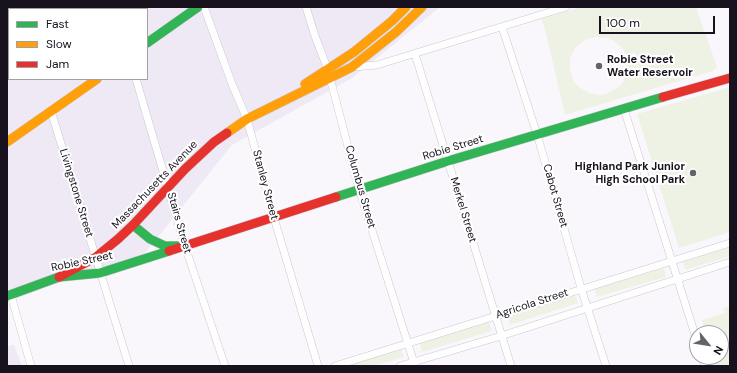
<!DOCTYPE html>
<html>
<head>
<meta charset="utf-8">
<style>
  body { margin:0 }
  #map { position:relative; width:737px; height:373px; overflow:hidden; background:#faf7fc; font-family:"DM Sans",sans-serif }
  canvas { display:block }
  .frame { position:absolute; inset:0; border:8px solid #17121d; pointer-events:none }
  .legend { position:absolute; left:8px; top:8px; width:140px; height:72px; box-sizing:border-box; background:#fff; border:1px solid #a2a0a5; margin:0; padding:5px 7px; list-style:none; font-size:12px; color:#17121d }
  .legend li { display:flex; align-items:center; gap:8px; height:20px }
  .legend b { width:20px; border:1px solid #a2a0a5 }
  .north { position:absolute; left:689px; top:325px; width:40px; height:40px; box-sizing:border-box; background:#fff; border:1px solid #a2a0a5; border-radius:50%; rotate:120deg; font-size:11px; font-weight:700; line-height:16px; text-align:center; color:#17121d }
  .north::after { content:''; display:block; margin:auto; width:14px; height:18px; background:#66626b; clip-path:polygon(50% 0,100% 100%,50% 72%,0 100%) }
  .scale { position:absolute; left:599px; top:16px; width:116px; height:18px; box-sizing:border-box; border:2px solid #17121d; border-top:0; padding-left:5px; font-size:12px; line-height:14px; white-space:nowrap; color:#17121d; -webkit-text-stroke:3px #fff; paint-order:stroke }
</style>
</head>
<body>
<div id="map">
<canvas width="737" height="373"></canvas>
<div class="frame"></div>
<ul class="legend">
<li><b style="height:5px;background:#30b455"></b>Fast</li>
<li><b style="height:5px;background:#ff9f0a"></b>Slow</li>
<li><b style="height:5px;background:#e5322d"></b>Jam</li>
</ul>
<div class="north">N</div>
<div class="scale">100 m</div>
</div>
<script>
const ctx = document.querySelector('canvas').getContext('2d');
ctx.lineJoin = 'round';
function fillPath(path, color) {
  ctx.fillStyle = color;
  ctx.fill(path, 'evenodd');
}
function poly(rows) {
  const path = new Path2D();
  for (const r of rows) {
    path.moveTo(r[0], r[1]);
    for (let i = 2; i < r.length; i += 2) path.lineTo(r[i], r[i + 1]);
  }
  return path;
}
function stroke(path, color, width, dash) {
  ctx.strokeStyle = color;
  ctx.lineWidth = width;
  ctx.lineCap = dash ? 'butt' : 'round';
  ctx.setLineDash(dash || []);
  ctx.stroke(path);
}
function label(font, color, halo, rows, align = 'center') {
  ctx.font = font + ' "DM Sans",sans-serif';
  ctx.lineWidth = 4;
  ctx.setLineDash([]);
  ctx.textBaseline = 'middle';
  ctx.strokeStyle = halo;
  ctx.fillStyle = color;
  for (const [text, x, y, turn = 0] of rows) {
    ctx.save();
    ctx.translate(x, y);
    ctx.rotate((+turn || 0) * Math.PI / 180);
    ctx.textAlign = isNaN(turn) ? turn : align;
    if (halo) ctx.strokeText(text, 0, 0);
    ctx.fillText(text, 0, 0);
    ctx.restore();
  }
}
const built = poly([
  [7,7,440,7,352,78,232,145,141,258,7,299,7,44,9,43,9,79,147,79,147,9,9,9,9,15],
  [14,345,22,366,7,366,7,346]
]);
const green = poly([
  [581,7,696,7,717,67,713,71,565,115,545,29,541,19],
  [596,37,608,38,614,41,623,49,626,55,635,52,637,58,628,61,627,73,622,84,617,88,606,94,601,95,589,93,579,87,574,82,570,71,570,59,575,48,585,40],
  [730,87,730,232,679,248,637,114],
  [730,247,730,256,685,270,683,262],
  [664,268,666,277,597,297,594,289],
  [575,295,578,303,510,325,507,316],
  [730,306,730,366,717,366,714,357,721,357,721,333,706,333,702,320,725,313,723,308],
  [489,322,492,331,422,352,420,343],
  [401,349,404,357,374,366,345,366]
]);
const street = poly([
  [204,7,232,84,247,119,274,218,318,366],
  [306,7,315,36,328,70,359,189,415,366],
  [502,27,537,134,581,288,606,366],
  [415,54,511,366],
  [353,67,377,65,566,7],
  [136,79,185,246,225,366],
  [624,109,697,341],
  [51,111,129,366],
  [11,295,31,366],
  [702,357,705,366],
  [335,366,730,243],
  [400,366,501,336,730,262]
]);
const fast = poly([
  [147,43,198,7],
  [336,197,448,161,663,97],
  [133,225,150,239,165,246,177,246],
  [7,296,59,277,100,273,169,251]
]);
const slow = poly([
  [305,84,354,52,392,21,406,7],
  [227,133,247,119,352,67,396,32,422,7],
  [7,142,97,79]
]);
const jam = poly([
  [663,97,730,78],
  [169,251,336,197],
  [59,277,96,257,118,239,133,225,185,169,214,142,227,133]
]);
const markers = [
  [599,66,4,"#66626b"],
  [693,173,4,"#66626b"]
];
const poiNames = [
  ["Robie Street",607,60],
  ["Water Reservoir",607,73],
  ["Highland Park Junior",685,167,"right"],
  ["High School Park",685,180,"right"]
];
const streetNames = [
  ["Robie Street",453,148,-17],
  ["Massachusetts Avenue",155,185,-46],
  ["Stanley Street",265,185,75],
  ["Columbus Street",360,187,74],
  ["Livingstone Street",76,193,73],
  ["Cabot Street",555,196,74],
  ["Merkel Street",463,210,73],
  ["Stairs Street",179,223,74],
  ["Robie Street",82,262,-12],
  ["Agricola Street",532,304,-18]
];
fillPath(built, '#eee9f4');
fillPath(green, '#eef2e5');
stroke(street, '#cdc8d1', 8);
stroke(fast, '#cdc8d1', 10);
stroke(slow, '#cdc8d1', 10);
stroke(jam, '#cdc8d1', 10);
stroke(street, '#fefeff', 7);
stroke(fast, '#30b455', 9);
stroke(slow, '#ff9f0a', 9);
stroke(jam, '#e5322d', 9);
for (const [x, y, r, color] of markers) {
  const dot = new Path2D();
  dot.arc(x, y, r, 0, 2 * Math.PI);
  ctx.fillStyle = color;
  ctx.fill(dot);
  stroke(dot, '#fff', 1.5);
}
label('bold 11px', '#17121d', '#fff', poiNames, 'left');
label('11px', '#17121d', '#fff', streetNames);
</script>
</body>
</html>
